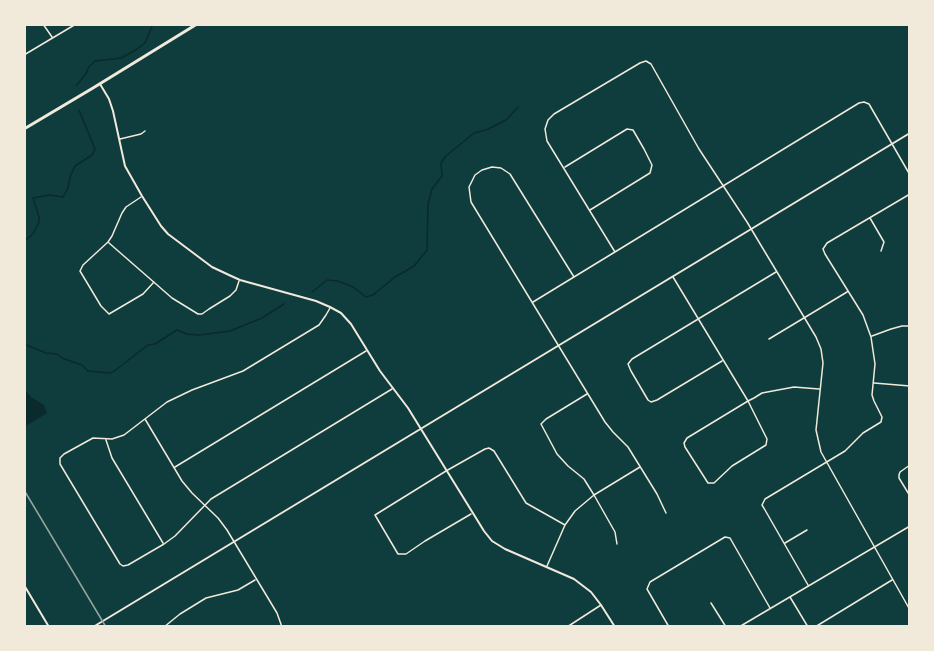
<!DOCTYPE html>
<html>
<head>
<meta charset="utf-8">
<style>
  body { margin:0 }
  #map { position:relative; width:934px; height:651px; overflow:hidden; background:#0f3d3e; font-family:Lora,serif }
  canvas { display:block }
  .frame { position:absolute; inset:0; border:26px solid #f1e9da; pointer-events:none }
</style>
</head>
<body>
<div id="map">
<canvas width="934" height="651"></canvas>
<div class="frame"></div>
</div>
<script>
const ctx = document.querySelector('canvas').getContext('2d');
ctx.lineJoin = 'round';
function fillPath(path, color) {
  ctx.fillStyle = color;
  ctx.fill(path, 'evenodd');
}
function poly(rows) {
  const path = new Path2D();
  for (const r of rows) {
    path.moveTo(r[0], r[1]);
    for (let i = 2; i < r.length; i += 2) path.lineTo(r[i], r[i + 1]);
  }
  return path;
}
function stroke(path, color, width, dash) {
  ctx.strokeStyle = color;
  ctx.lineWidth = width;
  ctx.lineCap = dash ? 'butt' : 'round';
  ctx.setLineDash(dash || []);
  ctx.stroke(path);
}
const water = poly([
  [26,391,31,397,44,405,47,413,24,427,24,392]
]);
const stream = poly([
  [76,86,85,75,89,67,95,61,121,58,134,51,145,43,153,24],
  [24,241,33,234,39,222,39,217,33,198,49,195,63,197,68,188,70,177,75,166,92,155,95,149,79,110],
  [312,292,327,280,338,281,353,287,366,297,373,295,395,277,404,272,414,266,427,250,428,204,432,189,442,176,441,163,446,156,474,133,486,130,506,120,518,107],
  [24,344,46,353,57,354,62,358,82,365,88,371,109,373,113,372,148,345,155,344,177,330,187,334,199,335,230,331,262,318,284,304]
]);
const minor = poly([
  [43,24,52,37],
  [24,55,76,24],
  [120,139,141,134,145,131],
  [565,167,627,129,633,130,644,149,652,165,650,173,590,210],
  [141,197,126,207,122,213,112,236,108,242,83,265,80,271,101,306,109,314,143,294,154,282],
  [870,218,884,242,881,251],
  [109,243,172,298,198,314,202,314,209,309,230,296,236,290,239,281],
  [615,252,547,141,545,129,548,120,554,114,640,63,646,61,651,64,699,149,747,222,816,337,821,349,823,363,816,430,821,452,910,610],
  [574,277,510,174,501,168,492,167,482,170,475,175,469,187,471,202,605,422,613,432,628,447,657,494,666,513],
  [673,277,748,401,767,439,766,445,732,466,714,483,708,483,685,447,684,443,687,438,748,401,754,398,762,393,794,387,819,389],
  [533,302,859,103,864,102,869,104,910,175],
  [330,308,326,315,319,325,243,371,192,390,167,402,124,435,112,439,93,438,64,454,60,458,60,464,120,564,123,566,128,565,164,544,175,536,211,499,392,389],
  [872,336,891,329,902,326,910,326],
  [769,339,847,292],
  [722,361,657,400,651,402,648,400,631,371,628,364,632,359,776,272],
  [874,383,910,386],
  [587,394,546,419,541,424,557,454,568,466,584,479,594,495,615,532,617,544],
  [145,419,182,481,192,493,218,518,227,530,277,613,282,627],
  [106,440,112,458,163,543],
  [910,465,900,472,899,475,899,478,910,496],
  [175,467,366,351],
  [471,514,425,541,406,554,398,554,375,515,446,471,485,449,489,448,494,451,526,503,565,525],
  [785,543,807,530],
  [547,566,565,525,575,511,594,495,640,467],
  [808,585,765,510,762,505,765,499,845,451,863,433,881,422,882,417,874,401,872,395,875,364,871,337,863,315,825,254,823,249,827,243,910,194],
  [790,597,808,627],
  [711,603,726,627],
  [164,627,180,614,206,598,238,590,255,580],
  [567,627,601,605],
  [669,627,647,589,650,582,725,537,730,538,770,608],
  [739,627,910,526],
  [815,627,892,580]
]);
const tertiary = poly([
  [100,84,109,99,113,111,125,166,142,196,161,226,168,234,212,267,229,275,240,280,316,301,330,307,341,313,351,324,380,371,408,408,484,531,492,541,505,549,574,579,591,592,601,605,615,627],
  [24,585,49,627],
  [93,627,910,133]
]);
const secondary = poly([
  [24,129,93,88,197,24]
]);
const rail = poly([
  [24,490,106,627]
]);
fillPath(water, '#0a2a2b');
stroke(stream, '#0a2a2b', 1.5);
stroke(minor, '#f1e9da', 1.5);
stroke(tertiary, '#f1e9da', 2);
stroke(secondary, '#f1e9da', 3);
stroke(rail, '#97a49c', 1.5);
</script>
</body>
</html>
